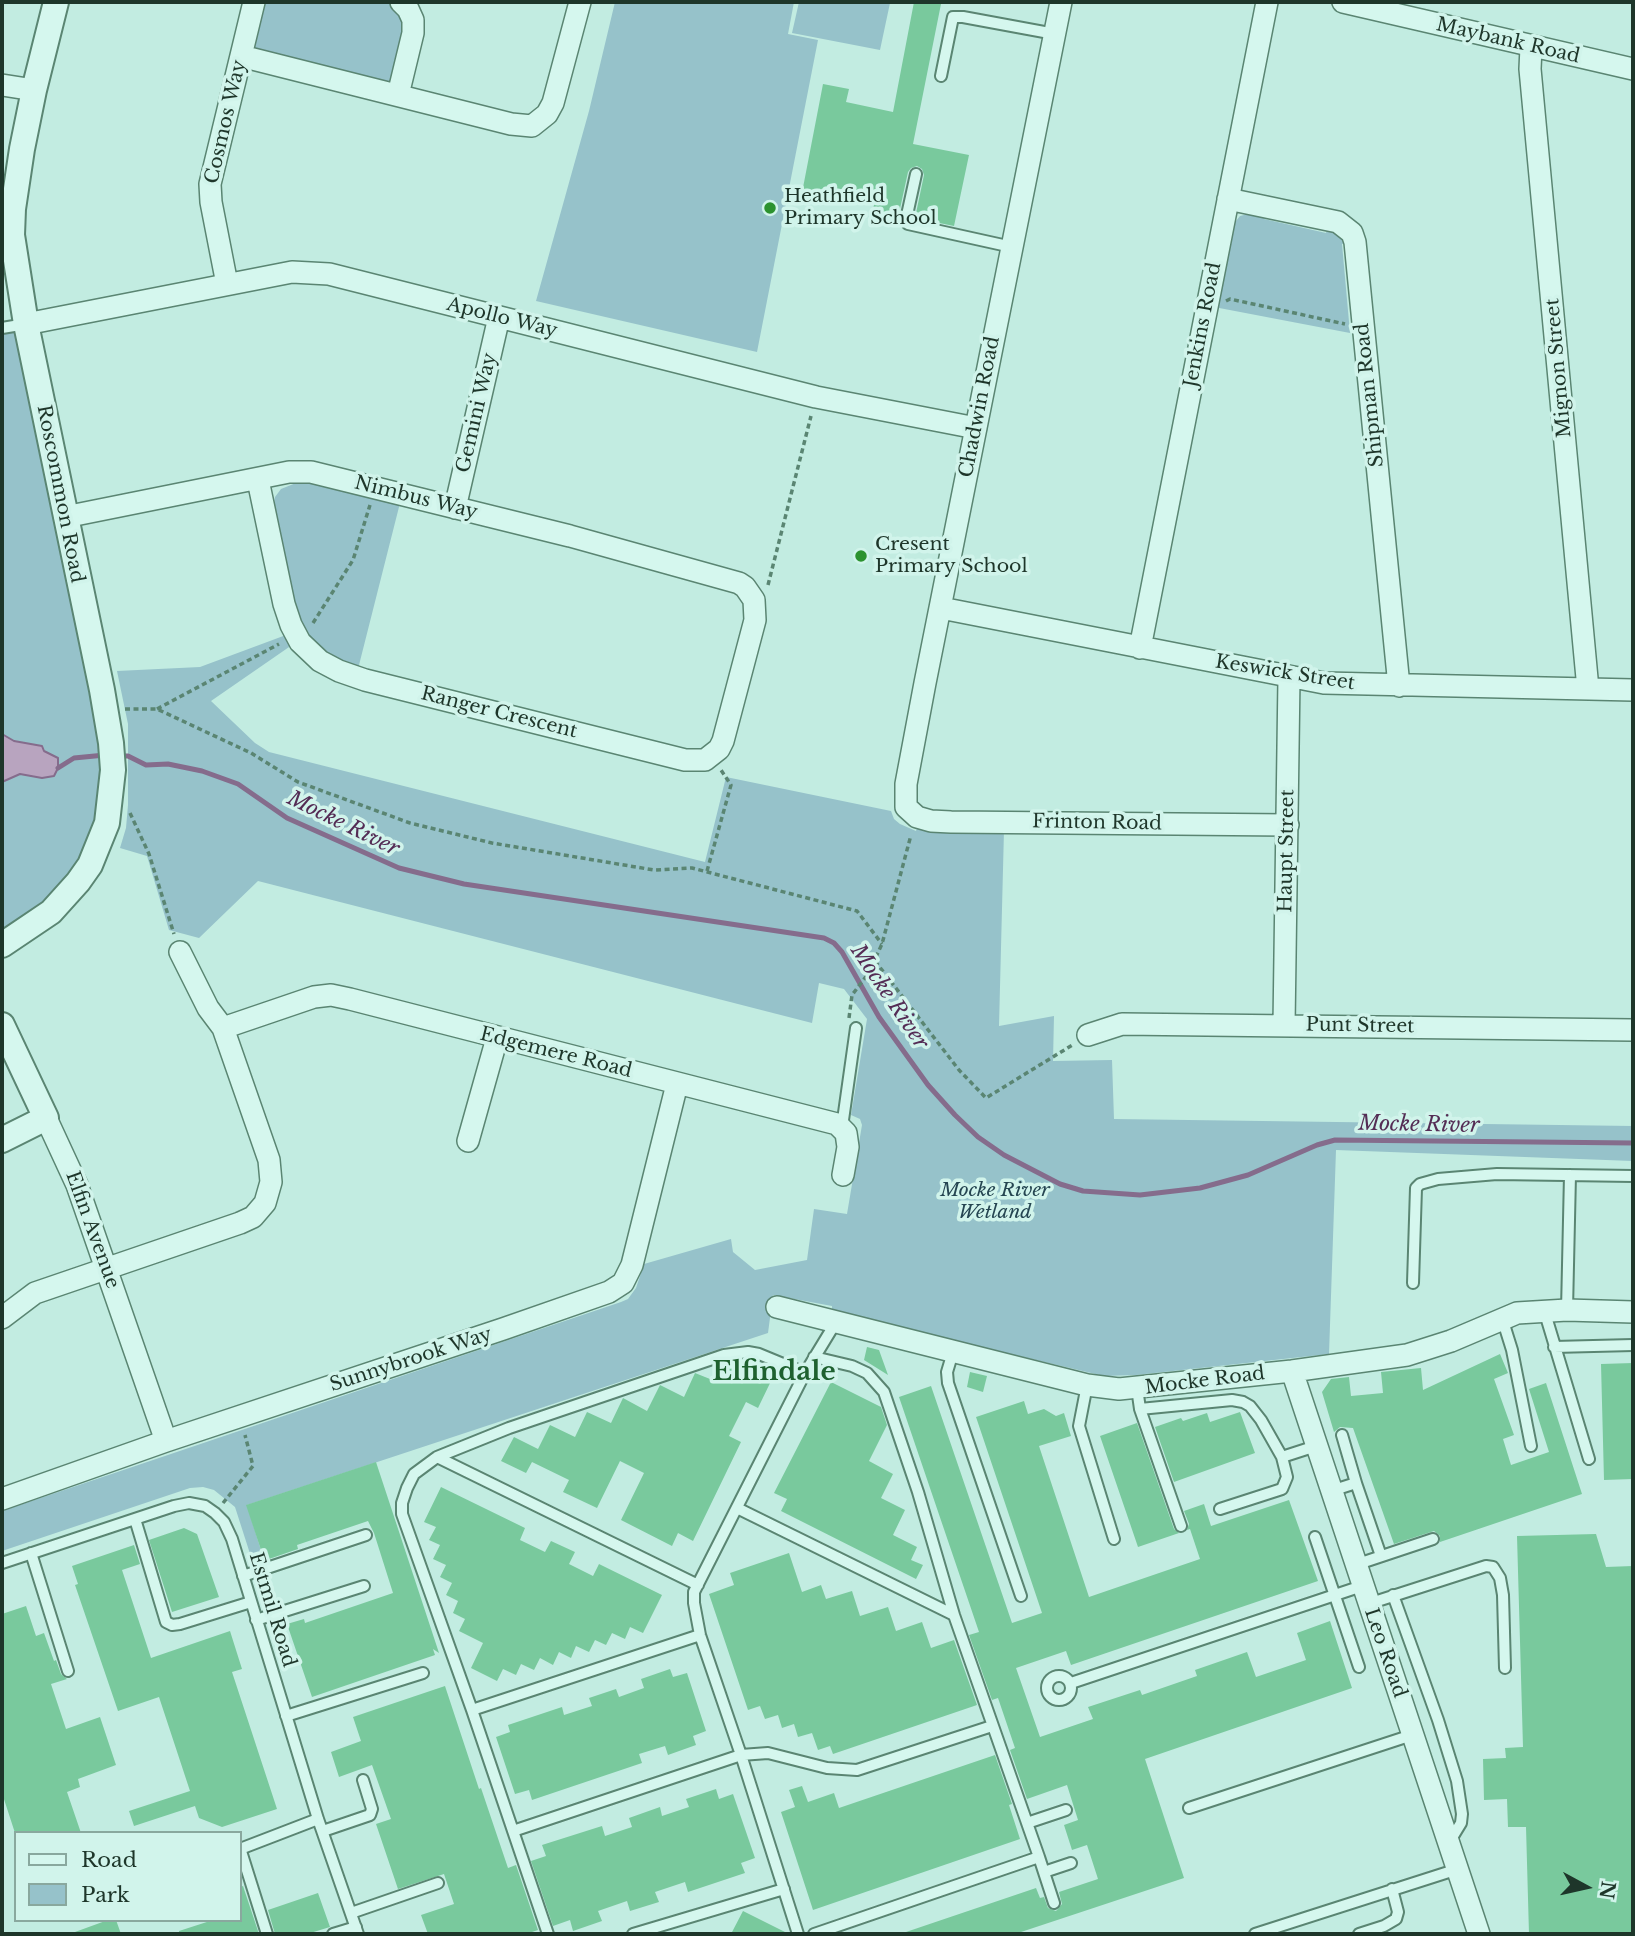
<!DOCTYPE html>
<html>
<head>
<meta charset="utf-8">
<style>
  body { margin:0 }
  #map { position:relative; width:1635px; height:1936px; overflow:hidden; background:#c2ece1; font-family:"Libre Baskerville",serif }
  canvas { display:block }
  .frame { position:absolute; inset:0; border:4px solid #1e362a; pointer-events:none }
  .legend { position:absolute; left:14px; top:1831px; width:228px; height:91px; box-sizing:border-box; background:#d1f4eb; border:2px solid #89a89e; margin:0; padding:9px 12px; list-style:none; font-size:21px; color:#1e362a }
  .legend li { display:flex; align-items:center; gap:14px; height:35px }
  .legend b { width:35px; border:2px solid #89a89e }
  .north { position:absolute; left:1551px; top:1852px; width:70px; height:70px; -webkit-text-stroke:5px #d1f4eb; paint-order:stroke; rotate:98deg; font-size:19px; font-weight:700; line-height:28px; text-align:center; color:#1e362a }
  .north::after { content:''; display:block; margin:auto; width:24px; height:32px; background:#1e362a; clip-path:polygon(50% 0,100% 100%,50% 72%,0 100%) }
</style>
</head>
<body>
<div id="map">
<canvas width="1635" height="1936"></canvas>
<div class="frame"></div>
<ul class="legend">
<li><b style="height:9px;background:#d5f7ee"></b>Road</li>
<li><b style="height:19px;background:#96c2ca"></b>Park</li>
</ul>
<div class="north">N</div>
</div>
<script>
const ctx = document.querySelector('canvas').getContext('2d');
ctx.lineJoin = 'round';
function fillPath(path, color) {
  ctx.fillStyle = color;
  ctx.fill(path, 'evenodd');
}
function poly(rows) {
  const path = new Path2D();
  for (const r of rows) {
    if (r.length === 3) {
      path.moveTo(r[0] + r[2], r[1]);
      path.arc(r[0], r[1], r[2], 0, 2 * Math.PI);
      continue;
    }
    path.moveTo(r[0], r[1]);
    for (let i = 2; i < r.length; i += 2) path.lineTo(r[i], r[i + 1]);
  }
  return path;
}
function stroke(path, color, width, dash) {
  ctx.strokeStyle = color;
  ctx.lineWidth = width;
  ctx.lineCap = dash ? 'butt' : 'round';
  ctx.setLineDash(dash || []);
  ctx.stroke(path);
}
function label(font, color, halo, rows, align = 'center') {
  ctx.font = font + ' "Libre Baskerville",serif';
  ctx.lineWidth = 7;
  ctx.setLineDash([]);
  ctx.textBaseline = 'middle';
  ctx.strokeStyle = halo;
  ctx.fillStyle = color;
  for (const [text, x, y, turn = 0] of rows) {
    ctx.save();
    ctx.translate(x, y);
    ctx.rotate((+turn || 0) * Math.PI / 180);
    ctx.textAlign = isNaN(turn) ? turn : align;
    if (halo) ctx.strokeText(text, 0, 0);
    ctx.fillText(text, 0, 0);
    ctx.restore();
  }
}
const green = poly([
  [254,2,401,2,408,9,398,95,241,56],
  [615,2,794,2,788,34,818,40,757,352,536,301,589,111],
  [799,2,890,3,880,50,792,33],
  [1252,213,1264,215,1264,219,1326,233,1328,227,1335,229,1347,243,1342,244,1350,333,1214,307,1232,226,1240,216],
  [26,324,111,743,99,845,2,945,2,328],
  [301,481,311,482,400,503,358,669,331,658,311,640,295,614,273,509,275,497,281,489],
  [286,635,292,645,211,701,255,743,269,752,705,862,726,777,891,811,894,819,900,824,916,831,917,828,1004,830,999,1026,1054,1016,1053,1061,1112,1060,1114,1119,1633,1126,1633,1161,1336,1150,1329,1354,1136,1375,1104,1376,832,1312,832,1306,773,1295,768,1333,247,1505,264,1560,253,1563,235,1507,214,1490,203,1487,190,1488,2,1551,2,1511,621,1302,628,1299,636,1288,644,1264,731,1239,733,1252,755,1270,807,1260,814,1209,847,1214,862,1125,860,1119,851,1115,867,1019,844,989,819,983,812,1023,258,881,199,938,169,930,147,856,120,848,126,828,128,805,128,724,117,671,200,667]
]);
const water = poly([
  [2,734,14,741,42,746,44,751,58,758,58,768,54,776,42,778,20,774,2,782,2,734]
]);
const stream = poly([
  [118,756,128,756,146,765,168,764,202,771,238,784,287,818,399,868,464,884,824,938,834,943,842,952,879,1017,928,1085,955,1115,978,1137,1004,1155,1060,1184,1083,1191,1140,1195,1200,1188,1248,1175,1317,1145,1335,1140,1633,1143],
  [58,768,74,758,105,755]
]);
const building = poly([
  [914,2,941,4,913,144,969,155,954,226,915,218,924,175,922,169,917,166,911,168,908,172,896,227,871,222,875,199,830,189,827,204,801,198,823,84,849,89,846,102,893,112],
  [867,1347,879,1350,888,1375,864,1360],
  [1500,1354,1508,1373,1494,1379,1514,1435,1503,1439,1511,1465,1549,1452,1529,1389,1546,1383,1582,1494,1440,1542,1440,1536,1434,1531,1394,1544,1353,1428,1340,1427,1334,1432,1322,1392,1331,1379,1349,1377,1351,1396,1383,1393,1381,1372,1421,1368,1423,1390],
  [736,1361,772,1379,758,1408,746,1402,729,1436,741,1442,693,1541,678,1533,672,1546,621,1520,644,1473,620,1461,597,1508,563,1492,569,1480,532,1462,526,1473,501,1461,514,1437,538,1449,550,1425,575,1437,587,1412,611,1423,623,1398,647,1411,660,1385,684,1397,695,1373,720,1383,731,1362],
  [1633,1363,1633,1479,1604,1480,1601,1364],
  [970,1372,987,1376,983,1392,967,1387],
  [831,1382,881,1407,887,1425,869,1461,893,1474,881,1498,905,1510,893,1535,917,1547,911,1560,923,1565,916,1579,781,1511,787,1499,774,1493],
  [931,1386,1012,1623,1042,1613,976,1417,1024,1401,1028,1414,1044,1409,1056,1416,1064,1413,1071,1436,1039,1446,1089,1597,1200,1559,1190,1529,1187,1530,1189,1524,1184,1511,1204,1504,1211,1526,1289,1500,1318,1581,1071,1665,1066,1651,1016,1668,1040,1737,1093,1719,1088,1707,1140,1690,1142,1695,1197,1676,1195,1670,1247,1652,1256,1677,1306,1660,1297,1633,1330,1621,1352,1688,1145,1759,1184,1878,1015,1934,907,1934,906,1932,1036,1888,1040,1898,1044,1897,1048,1908,1056,1911,1062,1904,1059,1892,1098,1879,1087,1845,1072,1850,1064,1825,1078,1820,1067,1785,1027,1799,1010,1750,1015,1748,998,1698,992,1700,969,1635,979,1632,899,1397],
  [1240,1412,1255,1453,1174,1482,1155,1427,1181,1418,1183,1421,1207,1413,1210,1422],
  [1137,1423,1174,1529,1179,1533,1138,1547,1100,1436],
  [376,1462,439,1653,433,1649,435,1655,312,1697,287,1624,304,1619,305,1623,393,1593,374,1533,368,1521,297,1545,298,1549,269,1559,268,1555,263,1556,246,1505],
  [441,1487,525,1528,520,1540,545,1552,551,1541,575,1552,569,1564,593,1576,599,1564,662,1595,643,1633,630,1627,625,1639,612,1633,606,1645,595,1640,589,1652,576,1646,571,1658,559,1652,553,1665,540,1658,534,1670,521,1664,516,1675,503,1669,497,1681,471,1668,483,1643,459,1631,465,1619,453,1613,458,1601,446,1595,452,1583,440,1577,446,1565,433,1559,440,1545,429,1540,436,1527,424,1522],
  [184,1528,197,1534,219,1597,172,1612,149,1540],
  [1596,1534,1606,1567,1633,1566,1633,1934,1529,1934,1526,1827,1508,1827,1507,1799,1484,1800,1483,1759,1506,1758,1505,1748,1523,1747,1517,1536],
  [134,1545,140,1564,122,1570,151,1658,230,1631,242,1669,232,1672,277,1809,222,1827,199,1818,195,1806,134,1826,129,1811,190,1791,159,1697,118,1711,75,1585,78,1584,72,1566],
  [789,1553,802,1592,821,1585,826,1599,852,1591,860,1616,888,1607,896,1631,922,1622,931,1648,954,1640,977,1705,833,1754,830,1746,818,1750,812,1733,798,1737,794,1724,782,1728,778,1715,765,1719,760,1706,748,1710,709,1594,734,1585,730,1573],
  [26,1606,36,1636,44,1633,54,1661,56,1660,61,1674,67,1679,51,1684,66,1729,100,1717,116,1765,78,1779,80,1787,67,1792,81,1833,15,1833,2,1793,2,1614],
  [670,1669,673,1677,687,1673,706,1731,693,1736,696,1745,668,1755,665,1746,639,1754,642,1763,532,1800,529,1790,515,1794,496,1737,510,1732,508,1725,562,1707,564,1715,592,1706,589,1698,616,1689,619,1697,644,1688,641,1679],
  [445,1686,479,1789,481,1788,508,1868,516,1865,538,1930,526,1934,428,1934,421,1915,454,1904,444,1874,398,1889,376,1824,391,1819,372,1765,339,1777,331,1752,361,1741,353,1717],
  [995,1755,1012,1804,1009,1805,1020,1839,813,1910,781,1812,795,1807,789,1790,802,1786,808,1802,834,1793,839,1808],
  [716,1789,719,1799,733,1794,755,1858,741,1863,745,1873,688,1892,685,1882,655,1892,659,1902,630,1911,627,1901,598,1911,602,1921,573,1931,570,1920,553,1926,531,1861,546,1856,542,1845,602,1826,605,1836,632,1827,629,1818,660,1807,662,1816,689,1807,686,1799],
  [243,1886,259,1934,179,1934,179,1931,213,1920,240,1920,240,1887],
  [318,1893,330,1927,307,1934,275,1934,268,1910],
  [743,1911,789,1934,731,1934],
  [108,1920,116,1920,121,1934,75,1934,75,1932]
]);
const path = poly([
  [1226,301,1230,299,1345,324],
  [768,585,811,416],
  [313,623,353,560,370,505],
  [125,709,157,709,251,753,298,782,410,823,492,843,654,870,692,868,857,911,882,944],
  [157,709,279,644],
  [130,813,149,854,174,934],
  [707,871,731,785,721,770],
  [875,961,959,1070,986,1098,1074,1044],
  [849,1018,852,995,868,974,882,944,911,835],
  [223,1503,253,1466,245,1435]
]);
const service = poly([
  [941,76,953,17,963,17,1055,34],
  [916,174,907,215,908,224,1012,247],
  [2,328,26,324],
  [842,1127,856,1028],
  [1413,1283,1416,1188,1420,1184,1438,1179,1497,1174,1633,1176],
  [1544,1310,1589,1459],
  [1567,1310,1570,1175],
  [1502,1318,1512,1350,1531,1446],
  [1554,1347,1633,1345],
  [953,1352,947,1372,948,1383,1021,1596],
  [1087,1385,1079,1426,1114,1539],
  [1137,1388,1140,1409,1181,1526],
  [1140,1409,1232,1400,1243,1402,1250,1406,1261,1420,1282,1457,1316,1446],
  [1342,1435,1356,1483],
  [437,1457,698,1585],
  [1331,1491,1356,1483,1381,1556],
  [737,1508,954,1615],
  [1220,1509,1282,1489,1287,1477,1282,1457],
  [135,1519,166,1622,172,1625,180,1624,251,1602],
  [1315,1537,1359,1667],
  [31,1553,68,1671],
  [2,1563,174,1506,189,1503,205,1506,215,1513,224,1522,232,1539,318,1819,358,1934],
  [1355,1565,1433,1539],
  [243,1576,366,1535],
  [1393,1595,1438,1720,1457,1781,1462,1814,1461,1823,1450,1841],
  [1368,1604,1486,1566,1493,1567,1500,1578,1503,1595,1505,1668],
  [256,1620,364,1586],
  [1059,1688,12],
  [1071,1683,1362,1586],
  [472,1710,700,1635],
  [286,1716,423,1673],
  [1189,1808,1412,1735],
  [1027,1823,1066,1810],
  [323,1831,370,1815,372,1809,363,1780],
  [513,1831,741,1755,768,1753,827,1768,857,1770,992,1726],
  [240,1848,267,1934],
  [240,1849,318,1819],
  [1039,1857,1054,1903],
  [1044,1872,1071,1863],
  [351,1913,438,1883],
  [333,1934,356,1927],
  [548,1934,472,1710,402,1514,402,1503,407,1488,414,1474,437,1457,509,1428,724,1355,748,1352,759,1354,805,1373],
  [633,1934,784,1889],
  [798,1934,741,1755,700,1635,694,1603,694,1592,805,1373,836,1322],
  [814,1934,1039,1857,954,1615,918,1492,884,1392,867,1373,852,1366,814,1357],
  [1255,1934,1458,1869],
  [1359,1934,1384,1926,1396,1919,1398,1912,1392,1889]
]);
const minor = poly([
  [1061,2,925,683,906,784,906,807,917,817,931,821,951,822,1288,825],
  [1343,2,1633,69],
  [1531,47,1530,69,1588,689],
  [241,56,511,124,532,126,547,114,553,103,580,2],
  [2,85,34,90],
  [398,95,413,33,413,20,408,9,401,2],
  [1228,199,1338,222,1352,233,1355,242,1399,686],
  [227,284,211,202,210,184,254,2],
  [26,324,292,272,329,274,816,397,976,428],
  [455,508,499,317],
  [65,517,289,472,311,472,570,536,739,583,745,587,754,600,755,620,723,741,719,749,705,760,685,760,365,680,339,671,320,661,300,642,291,625,284,604,258,480],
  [941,608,1324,683,1633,690],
  [1140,648,1267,2],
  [1284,1025,1289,678],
  [223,1028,314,997,331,995,350,999,837,1124,846,1133,848,1147,843,1175],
  [1088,1035,1122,1024,1633,1030],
  [46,1118,77,1185,166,1441],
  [468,1141,497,1038],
  [777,1307,1087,1385,1119,1389,1292,1371,1407,1355,1451,1341,1517,1313,1567,1310,1633,1312],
  [2,1318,35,1293,240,1223,253,1217,265,1203,271,1182,269,1160,223,1028,208,1008,180,952],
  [1292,1371,1479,1934],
  [2,1499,166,1441,503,1329,609,1292,623,1283,632,1265,677,1084]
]);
const tertiary = poly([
  [2,945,51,912,78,882,90,865,107,823,113,770,111,743,102,690,26,324,12,235,13,209,22,149,34,90,56,2],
  [2,1025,46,1118,2,1140]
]);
const markers = [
  [770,208,7,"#2c922f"],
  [861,556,7,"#2c922f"]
];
const streetNames = [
  ["Maybank Road",1508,41,13],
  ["Cosmos Way",226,122,-77],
  ["Apollo Way",502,318,14],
  ["Jenkins Road",1203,325,-79],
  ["Mignon Street",1559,368,-95],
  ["Shipman Road",1370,395,-96],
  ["Chadwin Road",980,407,-79],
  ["Gemini Way",477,413,-77],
  ["Roscommon Road",60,494,79],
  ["Nimbus Way",416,498,14],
  ["Keswick Street",1285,673,9],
  ["Ranger Crescent",499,713,14],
  ["Frinton Road",1097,823,1],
  ["Haupt Street",1287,851,-89],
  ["Punt Street",1360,1026,1],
  ["Edgemere Road",556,1053,14],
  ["Elfin Avenue",92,1230,70],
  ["Sunnybrook Way",411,1360,-18],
  ["Mocke Road",1205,1381,-7],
  ["Estmil Road",272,1610,73],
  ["Leo Road",1385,1653,71]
];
const poiNames = [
  ["Heathfield",784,197],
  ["Primary School",784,219],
  ["Cresent",875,545],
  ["Primary School",875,567]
];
const parkNames = [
  ["Mocke River",995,1191],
  ["Wetland",995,1213]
];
const waterNames = [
  ["Mocke River",343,824,26],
  ["Mocke River",889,997,56],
  ["Mocke River",1419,1125,1]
];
const districtNames = [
  ["Elfindale",774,1373]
];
fillPath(green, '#96c2ca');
fillPath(water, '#b8a4bf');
stroke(water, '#856c8c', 2);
stroke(stream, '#856c8c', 5);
fillPath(building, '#79c99d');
stroke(service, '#5a8572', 14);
stroke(minor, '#5a8572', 24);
stroke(tertiary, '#5a8572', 28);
stroke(path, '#5a8572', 3.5, [5, 3.5]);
stroke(service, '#d5f7ee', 10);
stroke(minor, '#d5f7ee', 21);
stroke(tertiary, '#d5f7ee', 24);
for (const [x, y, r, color] of markers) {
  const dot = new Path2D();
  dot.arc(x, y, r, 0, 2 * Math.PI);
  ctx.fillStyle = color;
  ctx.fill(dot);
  stroke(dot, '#d1f4eb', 2.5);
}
label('19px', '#1e362a', '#d1f4eb', streetNames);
label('19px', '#1e362a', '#d1f4eb', poiNames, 'left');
label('italic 19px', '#254551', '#d1f4eb', parkNames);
label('italic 21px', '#542d55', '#d1f4eb', waterNames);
label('bold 26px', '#1e612f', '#d1f4eb', districtNames);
</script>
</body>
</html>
